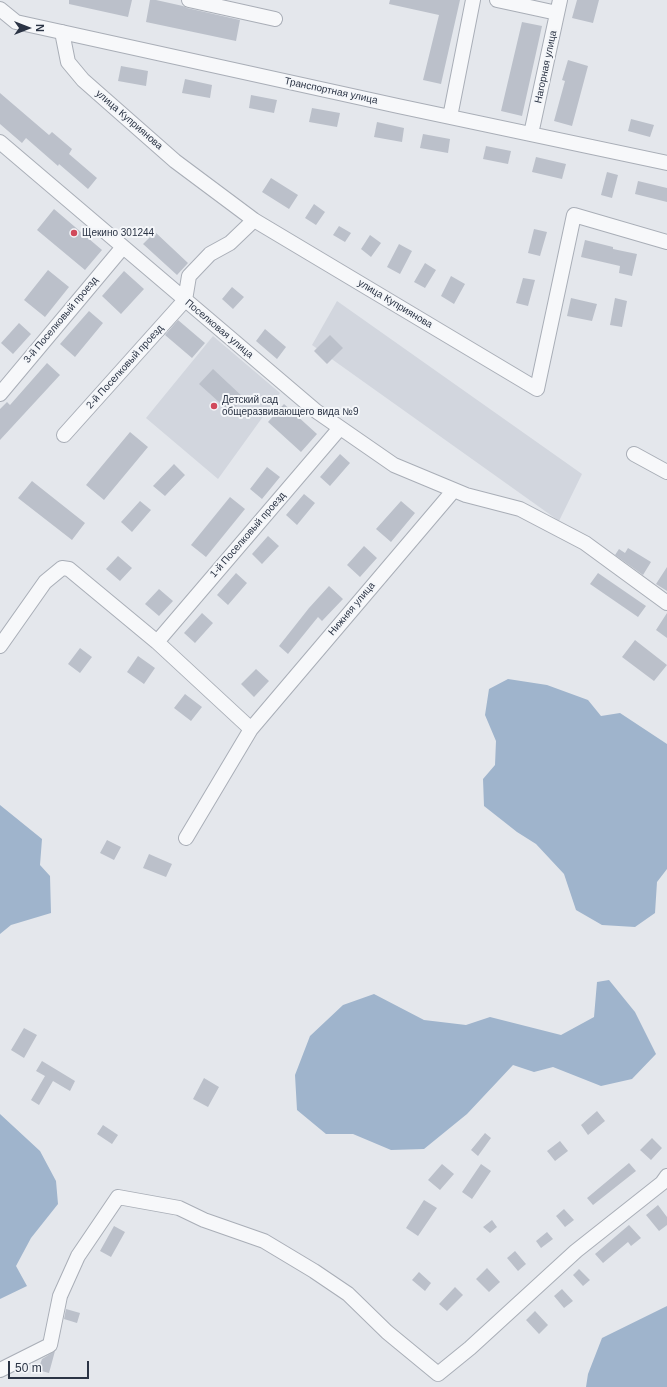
<!DOCTYPE html>
<html>
<head>
<meta charset="utf-8">
<style>
  body { margin:0 }
  #map { position:relative; width:667px; height:1387px; overflow:hidden; background:#e4e7ec; font-family:Arial,sans-serif }
  canvas { display:block }
  .north { position:absolute; left:8px; top:8px; width:40px; height:40px; -webkit-text-stroke:3px #f4f6f9; paint-order:stroke; rotate:90deg; font-size:11px; font-weight:700; line-height:16px; text-align:center; color:#2b3445 }
  .north::after { content:''; display:block; margin:auto; width:14px; height:18px; background:#2b3445; clip-path:polygon(50% 0,100% 100%,50% 72%,0 100%) }
  .scale { position:absolute; left:8px; top:1361px; width:81px; height:18px; box-sizing:border-box; border:2px solid #2b3445; border-top:0; padding-left:5px; font-size:12px; line-height:14px; white-space:nowrap; color:#2b3445; -webkit-text-stroke:3px #f4f6f9; paint-order:stroke }
</style>
</head>
<body>
<div id="map">
<canvas width="667" height="1387"></canvas>
<div class="north">N</div>
<div class="scale">50 m</div>
</div>
<script>
const ctx = document.querySelector('canvas').getContext('2d');
ctx.lineJoin = 'round';
function fillPath(path, color) {
  ctx.fillStyle = color;
  ctx.fill(path, 'evenodd');
}
function poly(rows) {
  const path = new Path2D();
  for (const r of rows) {
    path.moveTo(r[0], r[1]);
    for (let i = 2; i < r.length; i += 2) path.lineTo(r[i], r[i + 1]);
  }
  return path;
}
function stroke(path, color, width, dash) {
  ctx.strokeStyle = color;
  ctx.lineWidth = width;
  ctx.lineCap = dash ? 'butt' : 'round';
  ctx.setLineDash(dash || []);
  ctx.stroke(path);
}
function label(font, color, halo, rows, align = 'center') {
  ctx.font = font + ' Arial,sans-serif';
  ctx.lineWidth = 4;
  ctx.setLineDash([]);
  ctx.textBaseline = 'middle';
  ctx.strokeStyle = halo;
  ctx.fillStyle = color;
  for (const [text, x, y, turn = 0] of rows) {
    ctx.save();
    ctx.translate(x, y);
    ctx.rotate((+turn || 0) * Math.PI / 180);
    ctx.textAlign = isNaN(turn) ? turn : align;
    if (halo) ctx.strokeText(text, 0, 0);
    ctx.fillText(text, 0, 0);
    ctx.restore();
  }
}
const built = poly([
  [337,301,582,474,559,521,312,345],
  [213,336,280,393,218,479,146,418]
]);
const water = poly([
  [508,679,547,685,588,700,601,716,620,713,667,744,667,869,657,882,655,913,635,927,602,925,576,910,564,874,536,844,517,832,484,806,483,779,495,765,496,741,485,715,489,689],
  [0,805,42,839,40,865,50,876,51,913,11,925,0,934],
  [609,980,635,1012,656,1054,632,1079,601,1086,553,1067,534,1072,513,1065,467,1114,424,1149,391,1150,353,1134,326,1134,297,1110,295,1075,310,1036,343,1005,374,994,424,1020,466,1025,490,1017,561,1035,594,1017,597,982],
  [0,1114,40,1151,56,1181,58,1204,31,1238,16,1266,27,1286,0,1299],
  [667,1306,667,1387,586,1387,588,1374,602,1338]
]);
const building = poly([
  [69,0,132,0,128,17,69,4],
  [150,0,156,0,183,6,187,8,240,20,236,41,146,22],
  [390,0,460,0,441,84,423,80,439,15,389,4],
  [577,0,599,0,593,23,572,18],
  [522,22,542,26,522,116,501,111],
  [568,60,588,66,572,126,554,121,565,81,562,80],
  [121,66,148,71,146,86,118,81],
  [185,79,212,85,210,98,182,93],
  [0,93,49,135,52,132,72,149,69,154,97,178,88,189,59,164,58,166,26,138,22,143,0,124],
  [251,95,277,100,274,113,249,108],
  [312,108,340,113,337,127,309,122],
  [631,119,654,125,650,137,628,131],
  [377,122,404,128,402,142,374,137],
  [423,134,450,139,448,153,420,148],
  [486,146,511,151,508,164,483,159],
  [536,157,566,164,562,179,532,172],
  [607,172,618,175,612,198,601,195],
  [271,178,298,195,289,209,262,192],
  [638,181,667,188,667,202,635,194],
  [314,204,325,212,316,225,305,218],
  [54,209,102,250,85,270,37,230],
  [339,226,351,233,345,242,333,235],
  [534,229,547,232,540,256,528,253],
  [155,232,188,263,177,275,143,244],
  [370,235,381,243,371,257,361,249],
  [585,240,613,247,613,249,637,254,632,276,619,273,620,266,581,257],
  [399,244,412,251,400,274,387,267],
  [425,263,436,270,425,288,414,282],
  [48,270,69,287,45,317,24,300],
  [124,271,144,289,121,314,102,296],
  [451,276,465,284,454,304,441,296],
  [523,278,535,280,528,306,516,303],
  [232,287,244,297,233,309,222,299],
  [571,298,597,304,592,321,567,316],
  [615,298,627,301,622,327,610,325],
  [89,311,103,323,75,357,60,344],
  [178,320,205,343,192,358,165,335],
  [19,323,31,334,13,354,1,343],
  [265,329,286,347,277,359,256,341],
  [330,335,343,348,327,364,314,351],
  [47,363,60,375,0,440,0,409,7,402,10,405],
  [213,369,244,398,230,412,199,384],
  [284,404,317,434,301,452,268,422],
  [130,432,148,447,104,500,86,485],
  [340,454,350,463,330,486,320,477],
  [174,464,185,475,165,496,153,486],
  [267,467,280,477,262,499,250,489],
  [32,481,85,523,72,540,18,498],
  [304,494,315,503,297,525,286,515],
  [230,497,245,509,206,557,191,545],
  [140,501,151,510,132,532,121,522],
  [401,501,415,513,391,542,376,529],
  [268,536,279,546,262,564,252,554],
  [364,546,377,558,360,577,347,565],
  [628,548,651,562,643,575,615,555,619,549,625,553],
  [118,556,132,568,120,581,106,569],
  [667,567,667,591,656,584],
  [236,573,247,583,228,605,217,595],
  [598,573,646,606,638,617,590,584],
  [329,586,343,599,322,621,318,617,288,654,279,646,309,608],
  [159,589,173,601,159,616,145,604],
  [202,613,213,623,195,643,184,633],
  [667,613,667,638,656,630],
  [635,640,667,665,654,681,622,657],
  [80,648,92,657,80,673,68,664],
  [138,656,155,668,144,684,127,672],
  [256,669,269,681,254,697,241,684],
  [185,694,202,707,191,721,174,708],
  [107,840,121,847,114,860,100,853],
  [149,854,172,864,166,877,143,868],
  [24,1028,37,1035,24,1058,11,1050],
  [42,1061,75,1081,70,1091,53,1081,39,1105,31,1100,45,1076,36,1071],
  [204,1078,219,1087,208,1107,193,1099],
  [597,1111,605,1121,588,1135,581,1125],
  [103,1125,118,1135,112,1144,97,1134],
  [485,1133,491,1138,478,1156,471,1150],
  [652,1138,662,1148,651,1160,640,1150],
  [560,1141,568,1151,555,1161,547,1151],
  [629,1163,636,1171,593,1205,587,1198],
  [442,1164,454,1174,440,1190,428,1180],
  [481,1164,491,1171,472,1199,462,1192],
  [424,1200,437,1208,418,1236,406,1228],
  [658,1205,667,1217,667,1225,659,1231,646,1215],
  [564,1209,574,1220,565,1227,556,1216],
  [492,1220,497,1227,490,1233,483,1227],
  [629,1225,641,1238,631,1246,628,1242,603,1263,595,1254],
  [114,1226,125,1232,111,1257,100,1251],
  [547,1232,553,1239,541,1248,536,1241],
  [515,1251,526,1264,518,1271,507,1258],
  [487,1268,500,1282,489,1292,476,1279],
  [579,1269,590,1280,583,1286,573,1275],
  [419,1272,431,1283,425,1291,412,1280],
  [455,1287,463,1295,447,1311,439,1304],
  [562,1289,573,1301,564,1308,554,1296],
  [66,1309,80,1313,77,1323,64,1319],
  [535,1311,548,1325,539,1334,526,1320],
  [55,1351,49,1373,38,1370,42,1359]
]);
const minor = poly([
  [189,0,275,19],
  [497,0,557,13],
  [0,9,16,22,398,106,667,163],
  [62,32,68,62,83,80,175,161,254,220,537,389,574,215,667,242],
  [450,117,473,0],
  [531,134,560,0],
  [0,142,316,411,394,465,466,495,520,509,585,543,667,603],
  [0,394,123,247],
  [64,435,185,300,189,276,210,254,230,243,254,220],
  [634,454,667,472],
  [157,642,340,428],
  [0,646,45,582,62,568,69,569,157,642,251,729],
  [186,838,251,729,454,490],
  [0,1370,50,1345,60,1296,78,1256,118,1197,179,1208,204,1220,264,1241,314,1271,348,1294,387,1332,438,1374,470,1348,576,1251,662,1183,667,1176]
]);
const markers = [
  [74,233,4,"#d1495b"],
  [214,406,4,"#d1495b"]
];
const streetNames = [
  ["Нагорная улица",546,67,-78],
  ["Транспортная улица",331,91,12],
  ["улица Куприянова",129,120,41],
  ["улица Куприянова",395,304,31],
  ["3-й Поселковый проезд",61,320,-50],
  ["Поселковая улица",219,329,40],
  ["2-й Поселковый проезд",125,367,-48],
  ["1-й Поселковый проезд",248,535,-49],
  ["Нижняя улица",352,609,-50]
];
const poiNames = [
  ["Щекино 301244",82,233],
  ["Детский сад",222,400],
  ["общеразвивающего вида №9",222,412]
];
fillPath(built, '#d2d6de');
fillPath(water, '#9fb4cc');
fillPath(building, '#bbc0ca');
stroke(minor, '#a9aeb7', 16);
stroke(minor, '#f7f8fa', 14);
for (const [x, y, r, color] of markers) {
  const dot = new Path2D();
  dot.arc(x, y, r, 0, 2 * Math.PI);
  ctx.fillStyle = color;
  ctx.fill(dot);
  stroke(dot, '#f4f6f9', 1.5);
}
label('10px', '#2b3445', '#f4f6f9', streetNames);
label('10px', '#2b3445', '#f4f6f9', poiNames, 'left');
</script>
</body>
</html>
